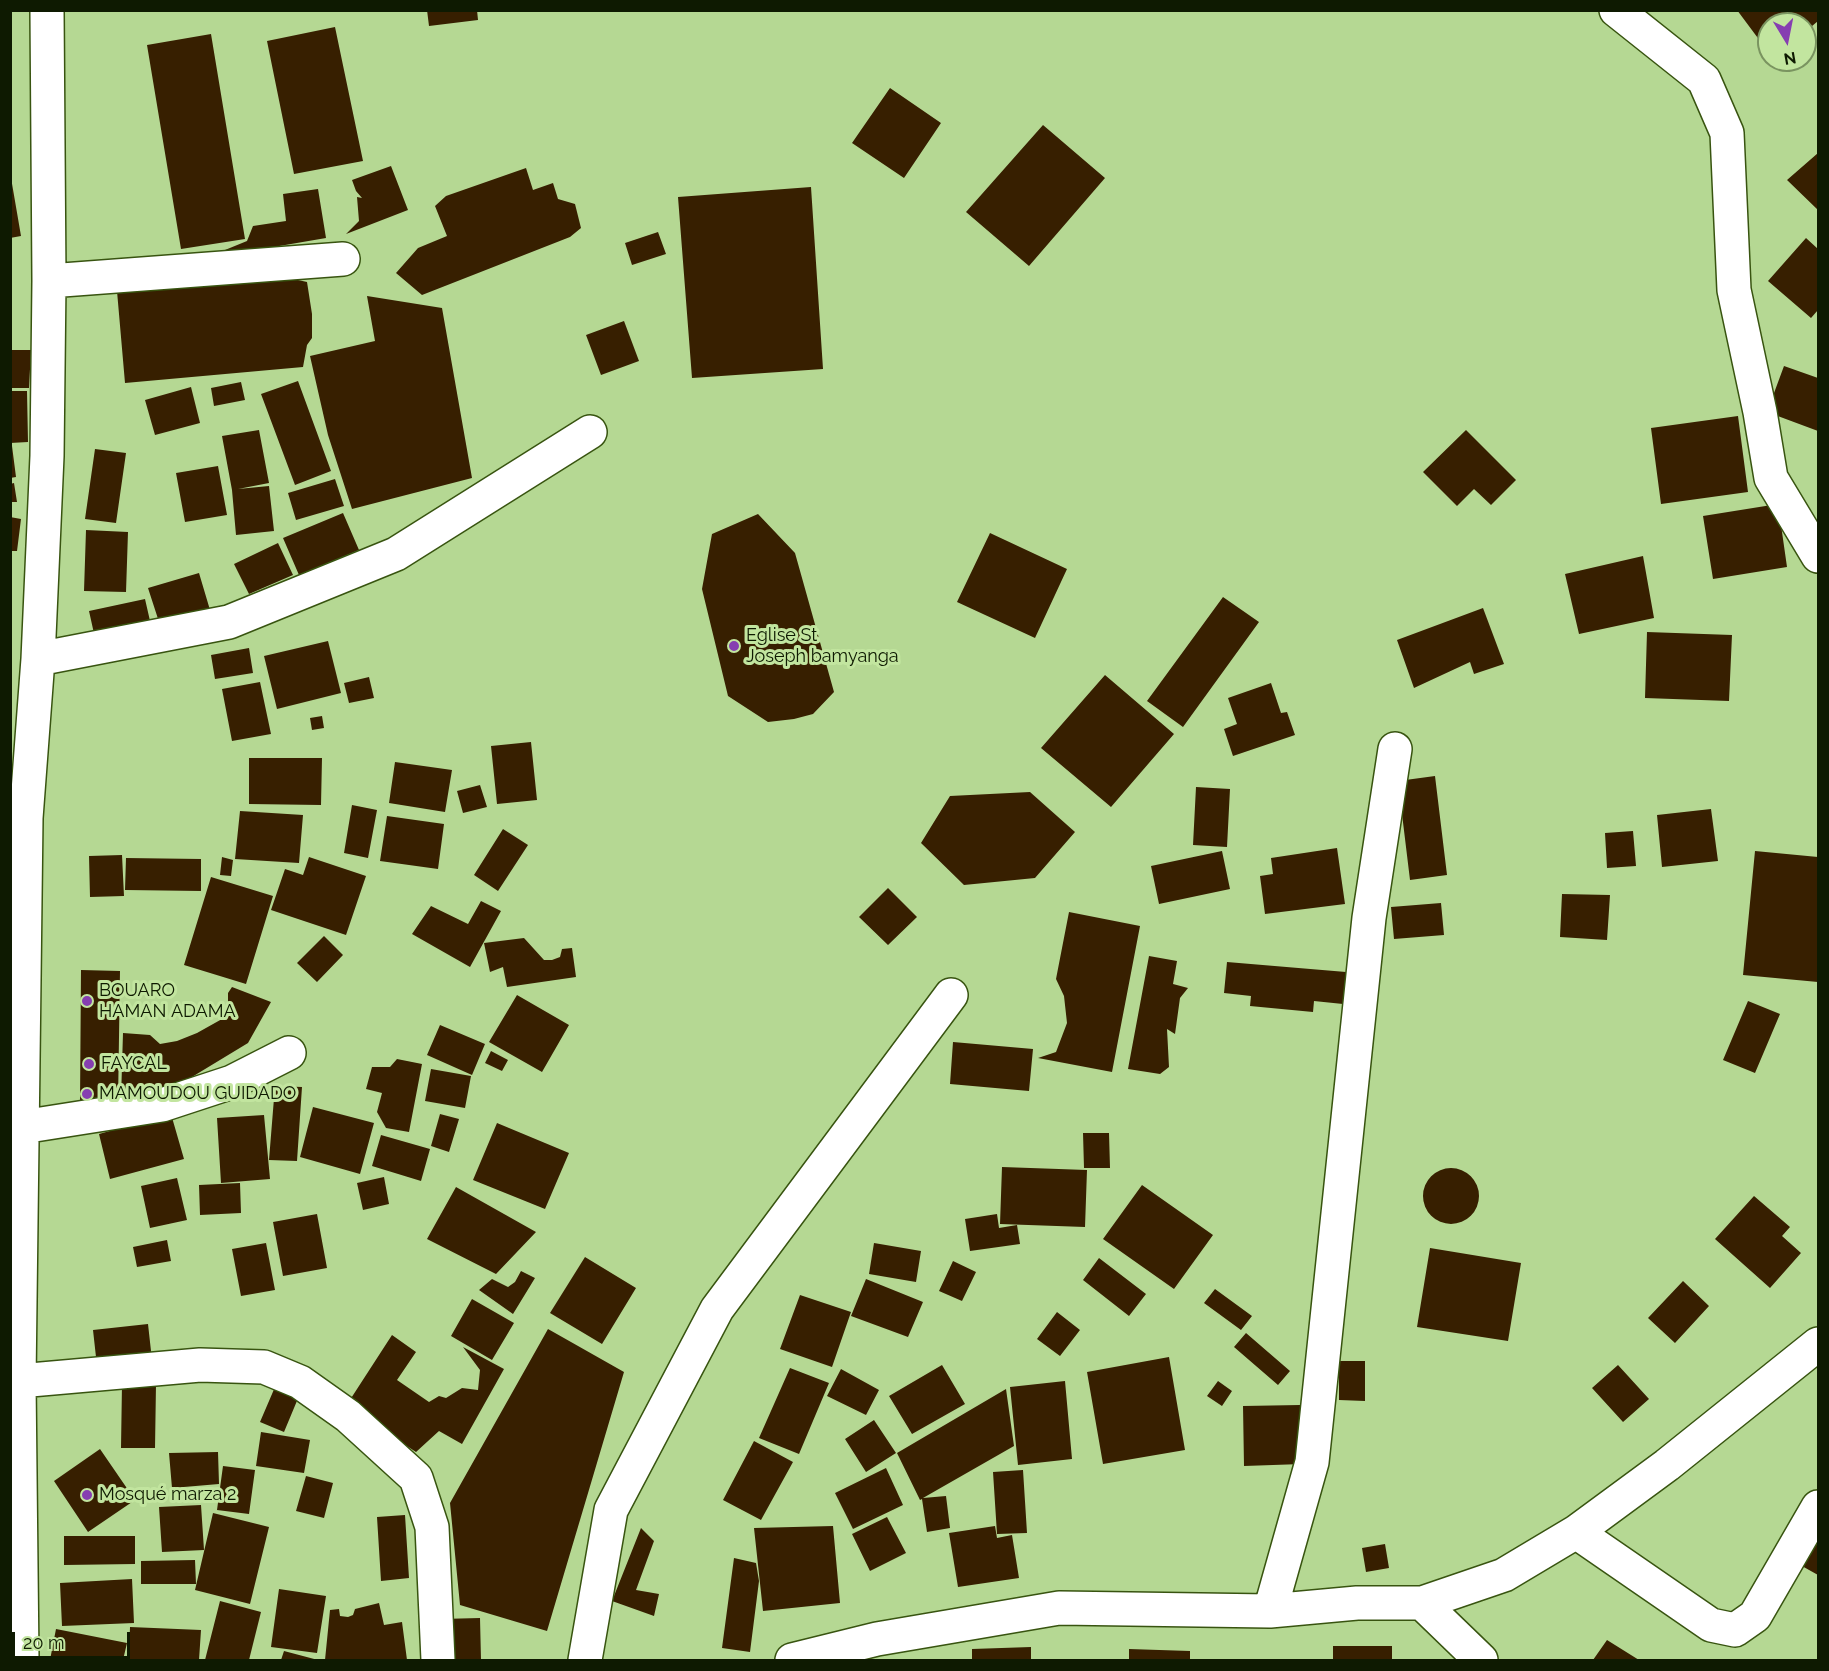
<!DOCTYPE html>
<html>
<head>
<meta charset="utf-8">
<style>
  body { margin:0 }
  #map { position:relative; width:1829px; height:1671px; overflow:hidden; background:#b5d893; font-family:Raleway,sans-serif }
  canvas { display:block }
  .frame { position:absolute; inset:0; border:12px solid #0e1a01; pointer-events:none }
  .north { position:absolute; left:1757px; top:12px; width:60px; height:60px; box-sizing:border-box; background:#c2e59f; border:2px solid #7a9460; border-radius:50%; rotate:170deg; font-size:16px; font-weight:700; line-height:24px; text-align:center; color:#0e1a01 }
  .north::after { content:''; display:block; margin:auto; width:21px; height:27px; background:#863eb1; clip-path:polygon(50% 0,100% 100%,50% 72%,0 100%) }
  .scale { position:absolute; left:12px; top:1632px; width:118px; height:27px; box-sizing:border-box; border:3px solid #0e1a01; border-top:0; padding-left:8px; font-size:18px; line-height:21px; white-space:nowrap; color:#0e1a01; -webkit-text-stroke:4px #c2e59f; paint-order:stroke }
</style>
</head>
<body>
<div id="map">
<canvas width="1829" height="1671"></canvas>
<div class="frame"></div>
<div class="north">N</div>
<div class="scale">20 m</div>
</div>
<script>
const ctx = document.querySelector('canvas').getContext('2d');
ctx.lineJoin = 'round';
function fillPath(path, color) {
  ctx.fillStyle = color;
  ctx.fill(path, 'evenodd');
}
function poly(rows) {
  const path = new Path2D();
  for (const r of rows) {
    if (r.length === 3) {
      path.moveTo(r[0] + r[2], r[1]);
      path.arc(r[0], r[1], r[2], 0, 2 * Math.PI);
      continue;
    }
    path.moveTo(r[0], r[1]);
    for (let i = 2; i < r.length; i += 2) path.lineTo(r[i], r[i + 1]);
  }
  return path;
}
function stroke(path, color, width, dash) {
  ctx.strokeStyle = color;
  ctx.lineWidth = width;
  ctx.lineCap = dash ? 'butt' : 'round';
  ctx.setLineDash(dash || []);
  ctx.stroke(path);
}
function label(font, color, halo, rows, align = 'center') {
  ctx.font = font + ' Raleway,sans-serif';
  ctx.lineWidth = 6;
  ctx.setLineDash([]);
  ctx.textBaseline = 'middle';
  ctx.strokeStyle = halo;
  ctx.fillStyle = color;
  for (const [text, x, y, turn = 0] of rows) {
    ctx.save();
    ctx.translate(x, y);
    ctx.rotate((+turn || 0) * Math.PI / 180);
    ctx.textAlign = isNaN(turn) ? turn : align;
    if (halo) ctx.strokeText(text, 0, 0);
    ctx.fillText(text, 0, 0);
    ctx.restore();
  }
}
const building = poly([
  [427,10,477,10,478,20,429,26],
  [1737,10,1818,10,1818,21,1805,32,1805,24,1769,24,1769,53],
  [335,27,363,161,294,174,267,41],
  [211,34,245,239,181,249,147,45],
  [890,88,941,123,904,178,852,143],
  [1043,125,1105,178,1029,266,966,212],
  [1818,153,1818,210,1787,180],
  [391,166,408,210,346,234,359,221,357,197,362,198,356,191,352,180],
  [526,168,533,190,553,183,558,199,575,204,581,228,570,237,422,295,396,273,418,248,447,236,435,206,446,196],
  [10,172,21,236,10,238],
  [811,187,823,369,692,378,678,197],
  [318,189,326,238,221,256,225,250,247,241,253,226,286,221,283,194],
  [658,232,666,254,632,265,625,243],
  [1806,238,1818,249,1818,310,1811,318,1768,281],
  [292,272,298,280,307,282,312,314,312,338,307,345,303,367,125,383,117,291],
  [367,296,442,308,472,478,352,509,328,435,310,356,375,341],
  [624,321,639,361,601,375,586,335],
  [10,350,31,350,29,388,10,388],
  [1784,366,1818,378,1818,431,1767,412],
  [298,381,331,471,295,485,261,394],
  [241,382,245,400,214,406,211,388],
  [191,387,200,423,155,435,145,400],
  [10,391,27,391,28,442,10,443],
  [1738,416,1748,492,1661,504,1651,428],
  [259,430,269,483,238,489,269,486,274,531,236,535,232,490,222,436],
  [1466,430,1516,480,1491,505,1474,489,1457,506,1423,472],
  [12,446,16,477,10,478,10,447],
  [95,449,126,453,116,523,85,519],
  [218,466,227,515,185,522,176,473],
  [335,479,344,506,296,520,288,493],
  [14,483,17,502,10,502,10,484],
  [1778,504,1787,567,1713,579,1703,516],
  [343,513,359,550,299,575,283,538],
  [758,514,795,553,834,692,813,714,794,719,768,722,728,696,702,589,712,534],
  [10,517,21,519,17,551,10,551],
  [86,530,128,532,126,592,84,591],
  [990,533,1067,569,1035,638,957,602],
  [278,543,293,575,249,594,234,564],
  [1643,556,1654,618,1579,634,1565,574],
  [199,573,210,610,160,625,148,588],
  [1223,597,1259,622,1183,727,1147,701],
  [145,599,153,634,97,647,89,611],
  [1483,608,1504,664,1474,674,1470,662,1414,688,1397,640],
  [1647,632,1732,635,1729,701,1645,698],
  [328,641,341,693,277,709,264,656],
  [249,648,253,673,215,679,211,655],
  [1105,675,1174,734,1111,807,1041,748],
  [369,677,374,698,349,703,344,683],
  [260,682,271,734,232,741,222,689],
  [1271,683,1281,713,1287,712,1295,735,1233,756,1224,729,1237,724,1228,698],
  [322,716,324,728,312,730,310,718],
  [531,742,537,800,497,804,491,746],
  [249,758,322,758,321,805,249,804],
  [395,762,452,770,445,812,389,803],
  [1435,776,1447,875,1410,880,1398,781],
  [480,785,487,807,463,813,457,791],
  [1196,787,1230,789,1227,847,1193,845],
  [1030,792,1075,832,1035,878,964,885,921,843,950,796],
  [352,805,377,810,368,858,344,853],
  [1711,809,1718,861,1662,867,1657,815],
  [240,811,303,815,299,863,235,859],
  [387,816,444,824,438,869,380,861],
  [503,829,528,845,498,891,474,875],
  [1633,831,1636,866,1607,868,1605,833],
  [1337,848,1345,904,1265,914,1260,876,1273,874,1271,858],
  [1222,851,1230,889,1159,904,1151,866],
  [1755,851,1818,857,1818,982,1743,975],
  [122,855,124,896,90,897,89,856],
  [222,857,233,860,231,876,220,875],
  [309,857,366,876,346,935,271,910,285,869,303,875],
  [126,858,201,859,201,891,125,890],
  [211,877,273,896,246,984,184,965],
  [888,888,917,917,888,945,859,917],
  [1562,894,1610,895,1607,940,1560,937],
  [481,901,501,911,470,967,412,934,431,906,468,924],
  [1441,903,1444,935,1394,939,1391,907],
  [1069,912,1140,926,1112,1072,1038,1058,1056,1052,1067,1023,1064,996,1056,979],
  [324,936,343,955,317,982,297,963],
  [524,938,544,960,552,960,560,957,562,949,572,948,576,977,507,987,503,967,490,972,484,943],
  [1149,956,1177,961,1173,984,1188,988,1180,998,1175,1034,1167,1029,1169,1067,1160,1074,1128,1069],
  [1227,962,1346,972,1343,1004,1314,1001,1313,1012,1250,1006,1251,996,1224,993],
  [81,970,120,971,118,1103,80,1103],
  [232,987,271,1002,248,1043,182,1083,121,1099,123,1033,150,1035,160,1044,177,1041,197,1033,222,1019,228,1007,228,993],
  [517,995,569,1025,542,1072,489,1042],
  [1748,1001,1780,1014,1755,1073,1723,1060],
  [440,1025,485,1044,472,1075,427,1055],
  [953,1042,1033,1049,1029,1091,950,1084],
  [491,1051,508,1060,502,1071,485,1063],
  [397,1059,422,1064,409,1132,386,1128,377,1112,382,1093,366,1089,372,1067,390,1067],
  [431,1069,471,1076,465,1108,425,1101],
  [275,1086,302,1087,297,1161,269,1160],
  [313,1107,374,1123,360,1174,300,1157],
  [171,1114,184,1159,110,1179,99,1134],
  [440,1114,459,1119,449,1152,431,1146],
  [264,1115,270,1179,221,1183,217,1118],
  [497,1123,569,1153,545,1209,473,1180],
  [1083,1133,1109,1133,1110,1168,1084,1168],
  [381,1135,430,1149,421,1181,372,1166],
  [1002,1167,1087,1170,1085,1227,1000,1224],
  [1451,1196,28],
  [384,1177,389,1204,363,1210,357,1183],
  [177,1178,187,1220,150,1228,141,1186],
  [240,1183,241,1213,200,1215,199,1185],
  [1142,1185,1213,1235,1174,1289,1103,1239],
  [456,1187,536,1232,496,1274,427,1239],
  [1754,1196,1790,1227,1782,1236,1801,1253,1770,1288,1715,1239],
  [317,1214,327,1268,283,1276,273,1222],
  [997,1214,999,1228,1017,1225,1020,1244,970,1251,965,1219],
  [167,1240,171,1261,137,1267,133,1247],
  [266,1243,275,1290,241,1296,232,1249],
  [874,1243,921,1251,916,1282,869,1274],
  [1430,1248,1521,1263,1508,1341,1417,1327],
  [585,1257,636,1288,602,1344,550,1313],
  [1099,1258,1146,1294,1129,1316,1083,1280],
  [953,1261,976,1272,962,1301,939,1291],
  [521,1271,535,1278,513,1314,479,1290,492,1279,508,1287,515,1282],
  [866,1279,923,1302,908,1337,851,1316],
  [1683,1281,1709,1306,1675,1343,1648,1318],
  [1215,1289,1252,1316,1241,1330,1204,1303],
  [800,1295,851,1312,832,1367,780,1349],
  [472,1299,514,1323,492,1360,451,1336],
  [1057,1312,1080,1330,1060,1356,1037,1339],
  [148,1324,152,1360,97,1366,93,1330],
  [548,1329,624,1372,547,1631,460,1605,450,1503],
  [1246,1333,1290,1371,1278,1385,1234,1347],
  [392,1335,416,1352,397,1380,429,1402,439,1396,446,1398,462,1388,478,1390,480,1370,463,1347,504,1369,462,1444,439,1431,416,1452,346,1406],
  [1169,1357,1185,1450,1103,1464,1087,1372],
  [1339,1361,1365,1361,1365,1401,1339,1400],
  [942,1365,965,1404,912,1434,889,1396],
  [1618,1365,1649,1399,1623,1422,1592,1388],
  [790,1368,829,1383,799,1454,759,1438],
  [841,1369,879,1390,866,1415,827,1396],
  [1065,1381,1072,1459,1018,1465,1010,1387],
  [1218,1381,1232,1391,1222,1406,1207,1396],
  [122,1384,156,1384,155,1448,121,1448],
  [275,1387,299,1396,284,1432,260,1422],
  [1006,1389,1014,1446,923,1498,946,1496,950,1528,927,1532,922,1499,920,1500,897,1453],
  [1300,1405,1302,1464,1244,1466,1243,1406],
  [874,1420,896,1453,866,1472,845,1439],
  [261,1432,310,1440,304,1473,256,1466],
  [754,1441,793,1462,761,1520,723,1500],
  [100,1449,135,1500,88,1532,54,1481],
  [218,1452,219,1484,172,1488,169,1453],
  [223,1466,255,1470,249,1514,217,1510],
  [886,1468,903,1505,853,1529,835,1493],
  [1023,1470,1027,1533,997,1534,993,1472],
  [306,1476,333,1483,324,1518,296,1511],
  [201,1505,204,1550,162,1552,159,1507],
  [213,1513,269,1527,250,1604,195,1590],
  [405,1515,409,1578,381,1581,377,1517],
  [887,1517,906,1553,870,1571,852,1534],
  [1818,1521,1818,1575,1793,1561],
  [833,1526,840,1603,763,1611,754,1528],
  [995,1526,997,1538,1012,1535,1019,1578,958,1587,949,1533],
  [641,1528,654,1541,636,1590,659,1594,654,1616,612,1601],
  [64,1536,135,1536,135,1564,64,1565],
  [1385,1544,1389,1568,1366,1572,1362,1548],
  [734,1558,756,1563,759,1581,750,1652,722,1648],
  [195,1560,196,1584,141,1584,141,1561],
  [132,1579,134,1623,62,1626,60,1583],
  [279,1589,326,1596,317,1653,271,1647],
  [220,1601,261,1612,249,1660,205,1660],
  [379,1603,384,1625,402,1622,407,1660,325,1660,330,1610,339,1609,340,1616,348,1617,353,1615,355,1609],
  [480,1618,481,1660,442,1660,441,1619],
  [130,1627,201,1630,199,1660,129,1659],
  [56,1629,127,1643,123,1660,50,1660],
  [1607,1640,1639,1660,1593,1660],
  [1333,1646,1392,1646,1392,1660,1333,1660],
  [1031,1647,1031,1660,972,1660,972,1649],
  [1129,1649,1190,1651,1190,1660,1129,1660],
  [284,1651,318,1660,281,1660]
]);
const street = poly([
  [1616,10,1704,80,1727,133,1734,290,1760,412,1771,478,1818,556],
  [49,281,343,259],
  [38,659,229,622,396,554,590,432],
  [22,1127,162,1105,232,1082,289,1053],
  [19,1381,200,1365,264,1367,300,1382,348,1416,416,1478,432,1527,438,1660],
  [1576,1532,1711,1625,1735,1630,1755,1616,1818,1507],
  [1422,1603,1481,1660],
  [1270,1611,1312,1462,1369,918,1395,749],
  [22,1660,19,1381,26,818,38,659,47,456,49,281,47,10],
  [585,1660,611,1510,717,1309,951,995],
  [792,1660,877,1639,1059,1608,1270,1611,1357,1603,1422,1603,1504,1575,1576,1532,1667,1465,1818,1344]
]);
const markers = [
  [734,646,6,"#863eb1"],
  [87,1001,6,"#863eb1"],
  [89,1064,6,"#863eb1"],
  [87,1094,6,"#863eb1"],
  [87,1495,6,"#863eb1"]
];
const poiNames = [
  ["Eglise St",746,636],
  ["Joseph bamyanga",746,657],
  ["BOUARO",99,991],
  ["HAMAN ADAMA",99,1012],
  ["FAYCAL",101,1064],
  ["MAMOUDOU GUIDADO",99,1094],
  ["Mosqué marza 2",99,1495]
];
fillPath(building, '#371f00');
stroke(street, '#385410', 36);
stroke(street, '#fff', 33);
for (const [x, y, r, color] of markers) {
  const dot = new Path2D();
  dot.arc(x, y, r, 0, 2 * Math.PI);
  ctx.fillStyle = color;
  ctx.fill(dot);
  stroke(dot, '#c2e59f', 2);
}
label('18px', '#0e1a01', '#c2e59f', poiNames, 'left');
</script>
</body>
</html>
